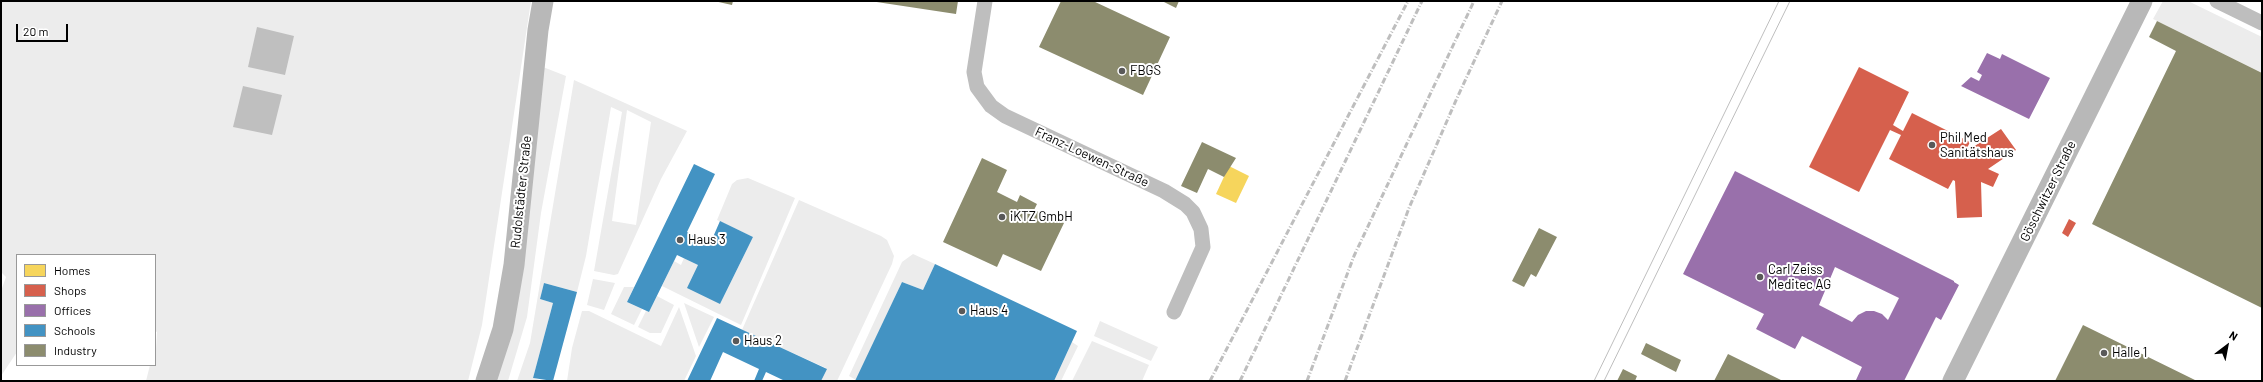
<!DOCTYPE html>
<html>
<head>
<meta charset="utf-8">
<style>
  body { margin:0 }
  #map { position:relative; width:2263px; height:382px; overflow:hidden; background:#fff; font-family:Barlow,sans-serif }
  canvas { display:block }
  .frame { position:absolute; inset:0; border:2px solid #000; pointer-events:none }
  .legend { position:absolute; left:16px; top:254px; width:140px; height:112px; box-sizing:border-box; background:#fff; border:1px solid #999; margin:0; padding:5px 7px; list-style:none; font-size:12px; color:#000 }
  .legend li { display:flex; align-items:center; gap:8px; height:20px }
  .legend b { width:20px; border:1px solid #999 }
  .north { position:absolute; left:2207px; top:326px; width:40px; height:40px; -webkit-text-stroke:3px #fff; paint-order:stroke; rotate:32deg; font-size:11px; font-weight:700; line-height:16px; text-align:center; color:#000 }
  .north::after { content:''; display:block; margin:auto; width:14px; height:18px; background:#000; clip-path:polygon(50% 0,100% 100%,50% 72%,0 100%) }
  .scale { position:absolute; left:16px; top:24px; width:52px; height:18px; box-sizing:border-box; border:2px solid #000; border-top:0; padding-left:5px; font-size:12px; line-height:14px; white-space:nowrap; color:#000; -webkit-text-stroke:3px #fff; paint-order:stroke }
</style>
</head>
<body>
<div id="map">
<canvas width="2263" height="382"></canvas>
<div class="frame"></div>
<ul class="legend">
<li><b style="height:11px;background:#f6d55c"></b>Homes</li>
<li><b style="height:11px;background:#d6604d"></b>Shops</li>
<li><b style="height:11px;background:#9970ab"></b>Offices</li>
<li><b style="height:11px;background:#4393c3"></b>Schools</li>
<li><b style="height:11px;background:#8c8c6e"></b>Industry</li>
</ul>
<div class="north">N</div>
<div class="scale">20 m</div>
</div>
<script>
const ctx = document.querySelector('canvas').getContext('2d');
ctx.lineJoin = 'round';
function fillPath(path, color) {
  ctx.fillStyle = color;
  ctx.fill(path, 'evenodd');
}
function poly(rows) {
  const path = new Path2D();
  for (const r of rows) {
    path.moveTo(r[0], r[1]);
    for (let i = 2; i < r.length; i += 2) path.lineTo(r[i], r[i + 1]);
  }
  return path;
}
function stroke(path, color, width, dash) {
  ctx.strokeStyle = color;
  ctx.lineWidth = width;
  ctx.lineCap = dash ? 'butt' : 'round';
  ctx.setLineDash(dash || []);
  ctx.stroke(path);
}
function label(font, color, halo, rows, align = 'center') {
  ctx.font = font + ' Barlow,sans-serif';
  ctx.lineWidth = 4;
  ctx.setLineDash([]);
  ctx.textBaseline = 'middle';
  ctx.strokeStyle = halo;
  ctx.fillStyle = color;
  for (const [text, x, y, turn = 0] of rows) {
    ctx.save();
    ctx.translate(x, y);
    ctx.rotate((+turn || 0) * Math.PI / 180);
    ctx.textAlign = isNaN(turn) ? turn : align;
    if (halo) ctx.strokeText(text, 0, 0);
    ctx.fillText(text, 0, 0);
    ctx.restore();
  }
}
const green = poly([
  [1,1,531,1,482,325,468,381,146,381,150,365,155,365,157,332,155,331,155,255,17,255,17,352,1,376,1,291,6,277,1,272],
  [2163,1,2188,1,2262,37,2262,73,2153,19],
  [543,67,566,76,541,213,527,317,508,381,494,381],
  [574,80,687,131,661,179,618,274,614,275,594,271,622,112,611,107,586,256,577,292,544,283,540,299,553,303,533,378,544,381,517,381,530,343],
  [627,110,651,122,636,225,612,221],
  [748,178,795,198,741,325,662,286,674,261,681,265,684,258,698,265,720,304,753,237,717,220,732,184,737,180],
  [799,200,881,236,887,240,894,256,892,264,837,381,821,381,826,368,742,330],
  [913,254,935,264,923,290,902,282,856,380,849,376,902,262],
  [593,279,615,283,604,310,587,305],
  [624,287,634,287,627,302,642,309,634,325,611,314],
  [657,296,674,305,661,333,650,333,638,327,646,311,649,312],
  [684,303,714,317,699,347],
  [679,307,696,356,684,381,567,381,572,348,582,311,589,311,661,346],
  [1100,321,1158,347,1151,361,1094,336],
  [1092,341,1149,365,1142,381,1072,381],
  [1072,342,1078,346,1061,381,1054,381]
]);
const water = poly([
  [257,27,294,36,285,75,248,67],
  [243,86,282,95,272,135,233,127]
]);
const homes = poly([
  [1229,166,1249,176,1236,203,1216,194]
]);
const shops = poly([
  [1859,67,1909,92,1893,125,1903,131,1912,113,1970,142,1967,148,1970,149,2001,129,2016,150,1988,169,1999,174,1993,187,1981,182,1982,217,1957,218,1955,181,1953,180,1948,189,1889,159,1901,135,1890,130,1859,192,1809,167],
  [2069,219,2076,223,2068,237,2062,233]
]);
const offices = poly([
  [1987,53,2000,59,2002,54,2050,78,2029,119,1961,86,1971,77,1979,81,1982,75,1977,72],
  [1735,171,1954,281,1954,282,1959,285,1941,320,1936,317,1904,381,1857,381,1856,380,1862,367,1802,336,1795,349,1756,329,1764,314,1683,274],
  [1835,267,1899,298,1888,320,1882,314,1874,311,1866,311,1858,315,1852,322,1819,305]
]);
const schools = poly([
  [694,164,715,174,687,232,710,244,720,221,753,237,720,304,687,288,698,265,677,255,649,312,627,302],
  [935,264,1077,331,1054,381,855,381,902,282,923,290],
  [544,283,577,292,553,381,533,378,553,303,540,299],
  [717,318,827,369,821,381,785,381,766,372,762,381,754,381,759,369,723,352,710,381,687,381]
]);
const industry = poly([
  [714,1,733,1,732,5],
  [870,1,958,1,956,14],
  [1061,1,1093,1,1170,37,1143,95,1039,47],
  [1162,1,1179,1,1176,8],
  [2157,21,2262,73,2262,308,2092,224,2176,51,2149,37],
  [1202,142,1236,158,1224,177,1208,169,1197,193,1181,186],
  [982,158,1007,170,997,192,1017,202,1020,195,1037,204,1034,210,1064,223,1041,271,1003,254,997,267,943,242],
  [1539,228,1557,237,1536,277,1531,274,1524,287,1512,281],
  [2083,325,2197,381,2055,381],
  [1646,343,1681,360,1676,372,1641,354],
  [1728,354,1783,381,1714,381],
  [1623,369,1637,376,1635,381,1617,381]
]);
const street = poly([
  [985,1,974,72,977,87,991,106,1005,116,1164,191,1185,204,1193,212,1201,229,1203,247,1174,312],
  [2217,1,2262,23]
]);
const secondary = poly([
  [486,381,503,329,514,265,538,30,543,1],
  [1953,381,2142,1]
]);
const tram = poly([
  [1594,381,1779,1],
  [1604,381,1790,1]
]);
const rail = poly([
  [1210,381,1408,1],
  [1240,381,1422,1],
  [1307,381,1354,256,1474,1],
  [1345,381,1409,208,1457,98,1502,1]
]);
const markers = [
  [1122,71,4,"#595959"],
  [1932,145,4,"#595959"],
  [1002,217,4,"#595959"],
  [680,240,4,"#595959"],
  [1760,277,4,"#595959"],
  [962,311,4,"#595959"],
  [736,341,4,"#595959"],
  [2104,353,4,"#595959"]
];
const poiNames = [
  ["FBGS",1130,71],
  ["Phil Med",1940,138],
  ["Sanitätshaus",1940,153],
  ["iKTZ GmbH",1010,217],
  ["Haus 3",688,240],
  ["Carl Zeiss",1768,270],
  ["Meditec AG",1768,285],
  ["Haus 4",970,311],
  ["Haus 2",744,341],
  ["Halle 1",2112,353]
];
const streetNames = [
  ["Franz-Loewen-Straße",1092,157,25],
  ["Göschwitzer Straße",2048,191,-64],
  ["Rudolstädter Straße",521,192,-84]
];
fillPath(green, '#ececec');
fillPath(water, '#bfbfbf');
fillPath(homes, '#f6d55c');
fillPath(shops, '#d6604d');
fillPath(offices, '#9970ab');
fillPath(schools, '#4393c3');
fillPath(industry, '#8c8c6e');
stroke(street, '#bebebe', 15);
stroke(secondary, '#b8b8b8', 21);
stroke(tram, '#bebebe', 1);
stroke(rail, '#bebebe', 3, [6, 2, 1, 2]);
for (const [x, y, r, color] of markers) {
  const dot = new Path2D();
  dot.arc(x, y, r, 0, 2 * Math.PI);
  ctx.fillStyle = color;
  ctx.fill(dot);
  stroke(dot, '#fff', 1.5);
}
label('13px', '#000', '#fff', poiNames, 'left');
label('13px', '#000', '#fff', streetNames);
</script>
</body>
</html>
